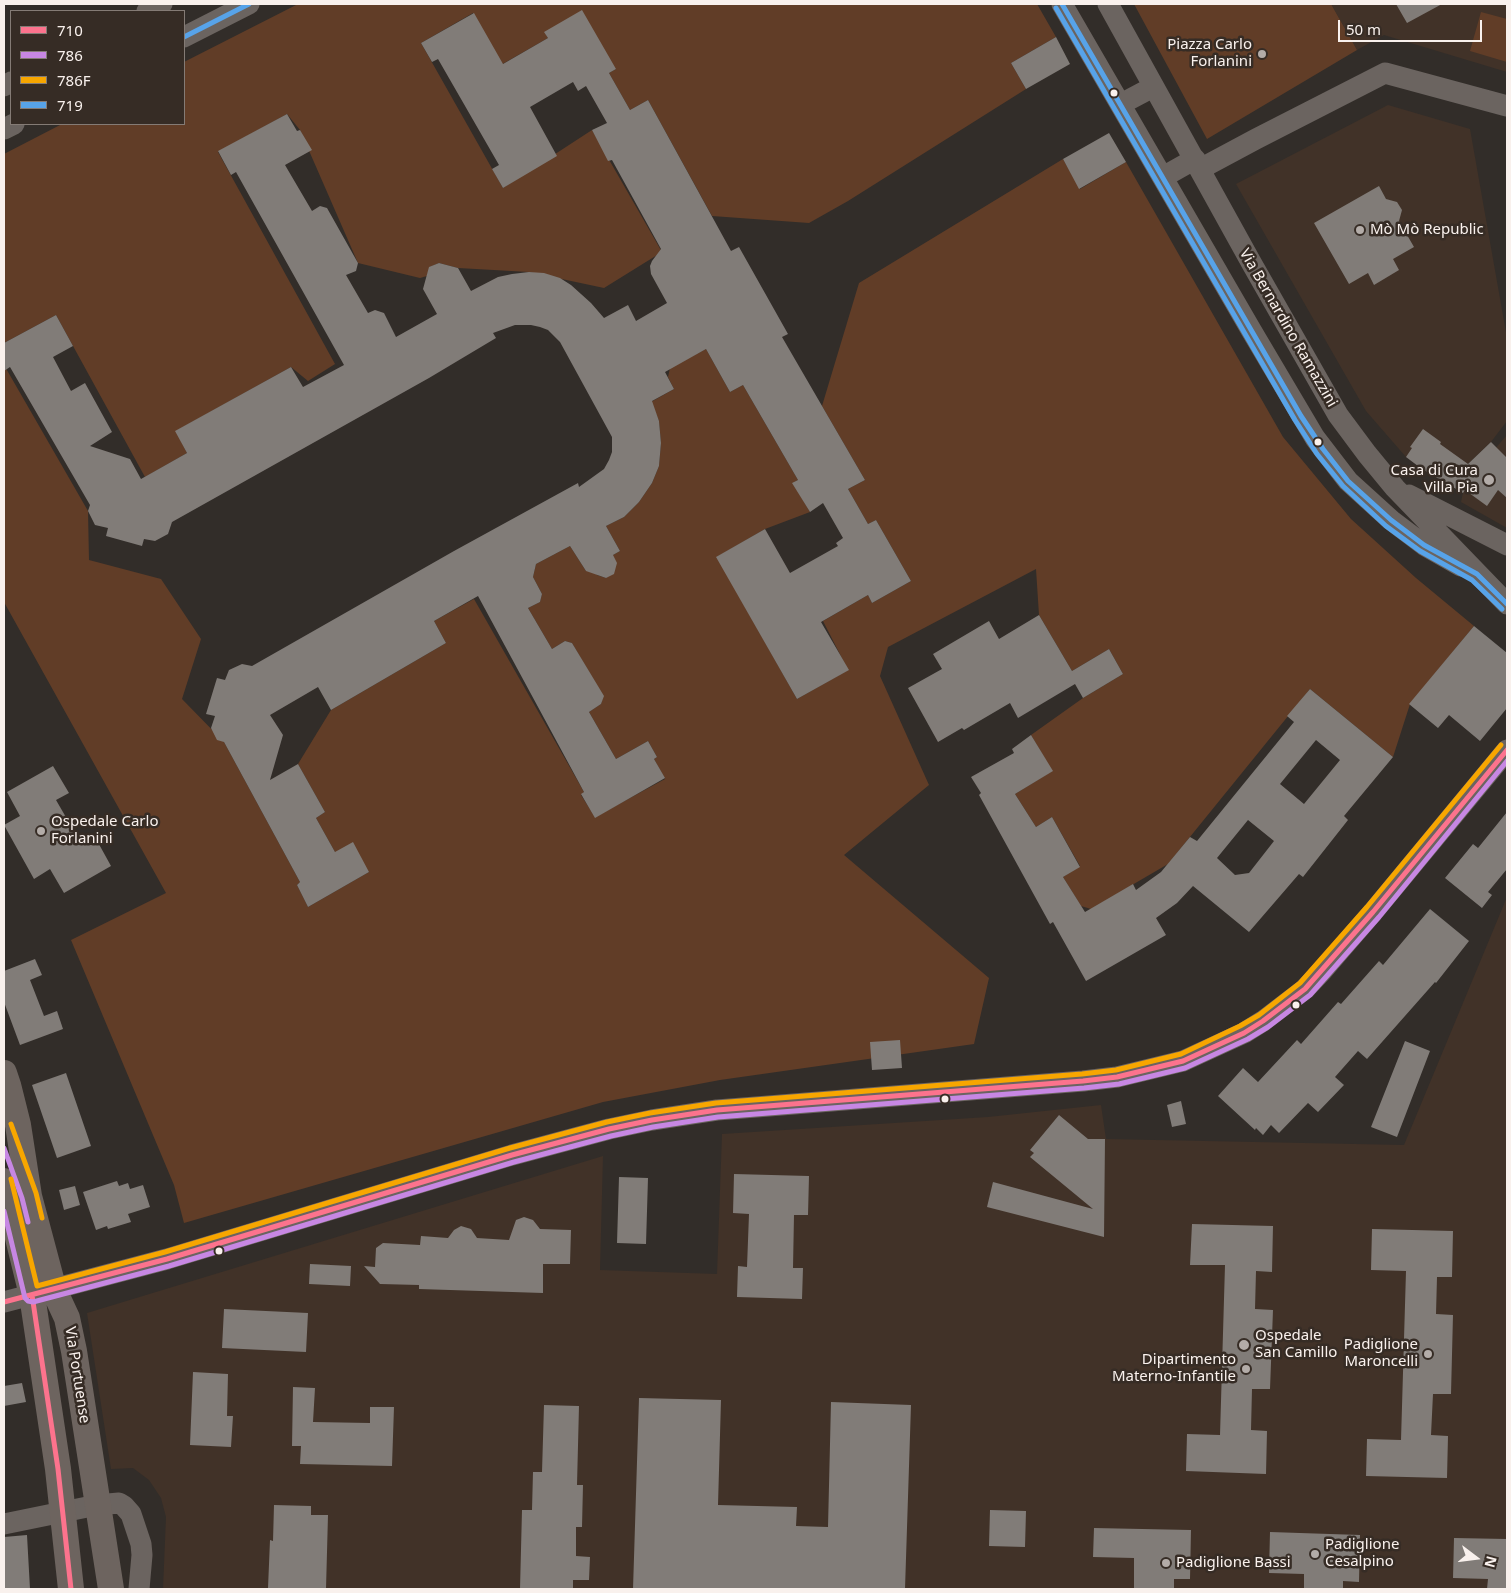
<!DOCTYPE html>
<html>
<head>
<meta charset="utf-8">
<style>
  body { margin:0 }
  #map { position:relative; width:1511px; height:1593px; overflow:hidden; background:#322d29; font-family:"Noto Sans",sans-serif }
  canvas { display:block }
  .frame { position:absolute; inset:0; border:5px solid #f9f1ed; pointer-events:none }
  .legend { position:absolute; left:10px; top:10px; width:175px; height:115px; box-sizing:border-box; background:#362c25; border:1px solid #847b75; margin:0; padding:6px 9px; list-style:none; font-size:15px; color:#f9f1ed }
  .legend li { display:flex; align-items:center; gap:10px; height:25px }
  .legend b { width:25px; border:1px solid #847b75 }
  .north { position:absolute; left:1451px; top:1533px; width:50px; height:50px; -webkit-text-stroke:4px #362c25; paint-order:stroke; rotate:105deg; font-size:14px; font-weight:700; line-height:20px; text-align:center; color:#f9f1ed }
  .north::after { content:''; display:block; margin:auto; width:18px; height:22px; background:#f9f1ed; clip-path:polygon(50% 0,100% 100%,50% 72%,0 100%) }
  .scale { position:absolute; left:1338px; top:20px; width:144px; height:22px; box-sizing:border-box; border:2px solid #f9f1ed; border-top:0; padding-left:6px; font-size:15px; line-height:18px; white-space:nowrap; color:#f9f1ed; -webkit-text-stroke:4px #362c25; paint-order:stroke }
</style>
</head>
<body>
<div id="map">
<canvas width="1511" height="1593"></canvas>
<div class="frame"></div>
<ul class="legend">
<li><b style="height:6px;background:#fc738d"></b>710</li>
<li><b style="height:6px;background:#c787e3"></b>786</li>
<li><b style="height:6px;background:#f7a600"></b>786F</li>
<li><b style="height:6px;background:#57a3e9"></b>719</li>
</ul>
<div class="north">N</div>
<div class="scale">50 m</div>
</div>
<script>
const ctx = document.querySelector('canvas').getContext('2d');
ctx.lineJoin = 'round';
function fillPath(path, color) {
  ctx.fillStyle = color;
  ctx.fill(path, 'evenodd');
}
function poly(rows) {
  const path = new Path2D();
  for (const r of rows) {
    path.moveTo(r[0], r[1]);
    for (let i = 2; i < r.length; i += 2) path.lineTo(r[i], r[i + 1]);
  }
  return path;
}
function stroke(path, color, width, dash) {
  ctx.strokeStyle = color;
  ctx.lineWidth = width;
  ctx.lineCap = dash ? 'butt' : 'round';
  ctx.setLineDash(dash || []);
  ctx.stroke(path);
}
function label(font, color, halo, rows, align = 'center') {
  ctx.font = font + ' "Noto Sans",sans-serif';
  ctx.lineWidth = 5;
  ctx.setLineDash([]);
  ctx.textBaseline = 'middle';
  ctx.strokeStyle = halo;
  ctx.fillStyle = color;
  for (const [text, x, y, turn = 0] of rows) {
    ctx.save();
    ctx.translate(x, y);
    ctx.rotate((+turn || 0) * Math.PI / 180);
    ctx.textAlign = isNaN(turn) ? turn : align;
    if (halo) ctx.strokeText(text, 0, 0);
    ctx.fillText(text, 0, 0);
    ctx.restore();
  }
}
const built = poly([
  [1331,4,1507,4,1507,72,1384,35,1357,50],
  [1388,105,1470,129,1507,338,1507,421,1491,442,1447,484,1422,469,1406,457,1366,411,1236,184],
  [1507,435,1507,528,1461,502,1463,493,1480,466],
  [1507,897,1507,1589,163,1589,166,1517,161,1498,149,1480,133,1468,111,1469,87,1313,603,1156,600,1270,717,1274,722,1134,988,1117,1101,1105,1106,1139,1404,1145]
]);
const green = poly([
  [298,4,1037,4,1056,37,1011,63,1026,89,848,201,809,223,712,216,648,100,630,110,609,73,616,69,545,32,548,38,492,70,473,13,421,43,503,188,592,130,662,252,604,288,529,272,458,268,439,263,430,267,427,276,420,278,358,263,300,130,287,114,218,152,335,364,308,381,291,367,176,431,187,453,145,477,56,315,4,343,4,154,62,124,184,124,184,62],
  [1134,4,1331,4,1357,50,1207,139],
  [1481,12,1507,19,1507,62,1470,51],
  [1063,159,1080,189,1126,162,1283,437,1351,519,1416,578,1474,626,1410,704,1393,757,1310,689,1168,864,1091,909,1081,906,1063,877,1080,866,1052,817,1036,827,1015,794,1052,771,1031,735,1083,698,1123,674,1109,649,1072,671,1039,615,1036,569,888,647,880,676,929,785,844,855,989,978,974,1044,720,1080,603,1102,184,1223,174,1185,71,940,166,893,4,602,4,365,88,511,89,560,161,579,201,639,182,699,224,742,300,882,297,885,308,907,369,872,335,852,316,818,325,812,298,764,331,710,446,643,434,621,474,599,584,792,581,795,595,817,665,779,654,759,657,757,648,741,616,759,589,712,601,704,603,696,572,643,565,641,552,649,528,608,540,602,542,594,533,577,536,564,570,546,586,571,592,568,597,575,606,578,613,555,620,551,606,526,624,517,639,502,652,483,659,466,661,443,659,421,651,402,674,389,668,377,670,368,706,349,730,392,743,385,798,480,793,483,810,512,765,529,717,557,797,699,848,670,823,621,868,595,872,603,911,581,876,520,868,524,848,489,865,480,822,406,859,283]
]);
const building = poly([
  [1396,4,1442,4,1407,23],
  [582,10,616,69,609,73,630,110,648,100,731,251,739,247,788,334,782,337,865,480,848,489,868,524,876,520,911,581,872,603,868,595,821,622,849,670,797,699,716,557,765,529,790,573,838,546,836,543,843,538,823,503,810,512,792,483,798,480,743,385,730,392,706,349,665,372,674,389,652,401,659,421,661,443,659,466,652,483,639,502,624,517,606,526,620,551,613,555,617,563,614,574,606,578,586,571,570,546,536,564,533,577,542,594,540,602,528,608,552,649,565,641,572,643,604,696,601,704,589,712,616,759,648,741,657,757,654,759,665,778,595,818,581,794,584,792,478,596,434,621,446,643,331,710,318,687,270,715,283,735,270,780,298,764,325,812,316,818,335,852,353,842,369,872,308,907,297,885,300,882,224,742,217,740,211,728,215,716,206,714,217,678,225,680,229,670,242,664,252,666,454,551,578,483,579,487,604,469,609,460,612,452,612,437,560,342,548,330,540,327,531,325,515,325,493,333,496,338,429,378,172,522,168,534,155,541,144,539,142,546,106,536,108,528,95,525,88,511,90,505,10,367,4,371,4,343,56,315,73,346,53,357,71,391,85,383,112,432,90,446,130,459,141,479,187,453,175,431,291,367,303,387,344,365,236,172,231,175,218,151,287,114,297,131,300,130,312,150,285,165,312,211,320,206,327,208,358,263,356,271,346,275,368,313,375,310,384,313,396,337,437,314,423,289,429,267,439,263,458,268,471,291,498,277,512,274,529,272,544,273,560,278,571,285,591,303,604,318,628,305,636,321,667,303,651,274,650,266,652,261,661,249,612,160,608,161,592,130,607,123,586,86,578,91,573,82,530,107,557,156,503,188,492,169,499,165,438,59,432,62,421,43,474,13,503,64,548,38,544,32],
  [1056,37,1070,64,1026,89,1011,63],
  [1109,133,1126,162,1079,189,1063,159],
  [1379,186,1386,199,1397,202,1402,210,1399,221,1414,247,1393,259,1399,270,1374,285,1368,273,1349,284,1314,223],
  [1423,429,1441,442,1440,444,1468,464,1491,442,1507,458,1507,498,1498,490,1487,506,1465,490,1463,493,1422,469,1406,457,1412,448,1410,447],
  [1039,615,1072,671,1109,649,1123,674,1083,698,1075,684,1018,718,1010,703,964,730,962,728,938,742,908,688,942,669,933,654,989,621,999,639],
  [1474,626,1507,653,1507,708,1480,741,1449,715,1438,728,1409,704],
  [1310,689,1393,757,1344,816,1348,820,1303,877,1299,874,1249,932,1193,886,1177,903,1156,918,1166,935,1086,981,1053,922,1050,924,979,795,981,793,971,777,1014,753,1012,749,1031,735,1053,771,1015,794,1036,827,1052,817,1080,867,1063,877,1085,912,1133,884,1136,890,1161,872,1190,837,1197,841,1294,722,1287,716],
  [1316,740,1340,760,1304,804,1280,784],
  [1248,820,1274,841,1249,873,1235,875,1217,858],
  [53,766,69,793,56,800,82,845,95,837,111,866,64,893,50,869,34,879,4,825,20,816,7,792],
  [1507,812,1507,869,1488,892,1492,895,1482,908,1445,878,1473,844,1478,848],
  [1430,909,1469,941,1436,983,1435,982,1367,1059,1358,1051,1335,1077,1344,1085,1318,1112,1308,1103,1279,1133,1271,1125,1263,1135,1256,1128,1255,1130,1218,1096,1243,1068,1258,1082,1297,1040,1301,1044,1338,1002,1341,1004,1379,961,1383,965],
  [35,959,42,975,30,980,44,1016,57,1011,63,1029,20,1045,4,1002,4,971],
  [900,1040,902,1068,872,1070,870,1042],
  [1405,1041,1430,1051,1397,1137,1371,1127],
  [66,1073,91,1146,57,1158,32,1085],
  [1181,1101,1186,1124,1172,1127,1167,1105],
  [1059,1115,1088,1139,1105,1139,1104,1237,987,1207,993,1182,1093,1209,1030,1157,1034,1153,1030,1150],
  [734,1174,809,1176,808,1215,794,1215,793,1268,803,1268,802,1299,737,1297,738,1266,747,1267,749,1214,733,1213],
  [619,1177,648,1178,646,1244,617,1243],
  [117,1181,119,1186,128,1183,130,1189,143,1185,150,1207,128,1214,131,1222,108,1229,107,1226,96,1230,83,1192],
  [75,1186,80,1205,64,1210,59,1190],
  [524,1217,533,1220,540,1229,571,1230,570,1264,543,1264,543,1293,419,1289,419,1285,380,1284,364,1266,375,1267,376,1248,383,1243,420,1245,421,1236,448,1238,454,1230,461,1226,471,1229,477,1238,509,1240,516,1220],
  [1192,1224,1273,1226,1272,1272,1256,1271,1255,1309,1273,1310,1270,1389,1252,1389,1251,1430,1267,1431,1266,1474,1186,1471,1187,1434,1220,1435,1225,1265,1190,1265],
  [1372,1229,1453,1231,1452,1277,1437,1277,1436,1314,1453,1315,1451,1394,1433,1394,1431,1435,1448,1436,1447,1478,1366,1476,1367,1439,1401,1440,1406,1271,1371,1270],
  [310,1264,351,1266,350,1286,309,1284],
  [224,1309,308,1313,306,1352,222,1348],
  [193,1372,228,1374,227,1416,233,1416,231,1447,190,1445],
  [22,1383,26,1402,4,1406,4,1386],
  [293,1387,315,1388,313,1422,370,1423,370,1407,394,1407,392,1466,300,1464,301,1446,292,1446],
  [639,1398,721,1400,718,1505,797,1507,796,1526,828,1527,831,1402,911,1405,905,1589,633,1589],
  [544,1405,579,1406,577,1485,583,1485,582,1527,576,1527,576,1556,590,1557,589,1580,573,1580,573,1589,520,1589,522,1510,532,1510,533,1472,542,1472],
  [274,1505,311,1506,311,1515,328,1515,326,1589,272,1589,272,1588,268,1588,270,1540,273,1541],
  [990,1510,1026,1511,1025,1547,989,1546],
  [1094,1528,1191,1530,1190,1579,1174,1579,1174,1589,1134,1589,1134,1558,1093,1557],
  [1270,1532,1360,1535,1359,1582,1343,1581,1343,1589,1304,1589,1304,1574,1269,1573],
  [27,1535,30,1589,4,1589,4,1537],
  [1454,1538,1507,1539,1507,1589,1487,1589,1488,1579,1453,1578]
]);
const minor = poly([
  [1062,4,1251,330,1315,438,1348,481,1391,520,1424,545,1461,566],
  [1108,4,1252,264,1338,415,1367,454,1395,488,1507,604],
  [147,11,162,4],
  [184,37,249,4],
  [4,86,11,82],
  [1121,104,1153,87],
  [4,129,14,124],
  [1200,169,1256,139,1385,73,1507,106],
  [1163,177,1195,159],
  [1409,495,1507,545],
  [4,1302,167,1259,512,1155,609,1129,652,1120,717,1110,756,1107,1083,1081,1117,1077,1183,1061,1244,1033,1263,1021,1305,989,1323,970,1373,912,1507,750],
  [4,1524,97,1505,119,1503,124,1506,131,1514,141,1544,142,1555,139,1589]
]);
const major = poly([
  [4,1073,8,1085,18,1125,29,1196,54,1290,67,1318,74,1351,111,1589],
  [4,1181,32,1295,58,1469,71,1589]
]);
const bus1 = poly([
  [32,1295,58,1469,71,1589],
  [4,1302,167,1259,512,1155,609,1129,652,1120,717,1110,1083,1081,1117,1077,1183,1061,1244,1033,1263,1021,1305,989,1373,912,1507,750]
]);
const bus2 = poly([
  [4,1148,22,1198,28,1222],
  [4,1211,25,1298,28,1301,33,1302,169,1266,514,1162,611,1136,653,1127,718,1117,1084,1088,1119,1084,1185,1068,1248,1039,1268,1027,1310,995,1379,917,1507,761]
]);
const bus3 = poly([
  [11,1124,36,1193,42,1218],
  [11,1179,37,1286,165,1252,510,1148,607,1122,650,1113,716,1103,1082,1074,1116,1070,1181,1054,1240,1026,1259,1015,1300,983,1367,907,1501,745]
]);
const bus4 = poly([
  [1062,4,1301,416,1323,449,1348,481,1391,520,1424,545,1477,574,1507,604],
  [184,37,249,4]
]);
const bus5 = poly([
  [1056,8,1295,420,1317,454,1343,486,1386,526,1420,551,1472,580,1502,609]
]);
const markers = [
  [1262,54,5,"#b3aca8"],
  [1114,93,4.5,"#f9f1ed"],
  [1360,230,5,"#b3aca8"],
  [1318,442,4.5,"#f9f1ed"],
  [1489,480,6,"#b3aca8"],
  [41,831,5,"#b3aca8"],
  [1296,1005,4.5,"#f9f1ed"],
  [945,1099,4.5,"#f9f1ed"],
  [219,1251,4.5,"#f9f1ed"],
  [1244,1345,6,"#b3aca8"],
  [1428,1354,5,"#b3aca8"],
  [1246,1369,5,"#b3aca8"],
  [1315,1554,5,"#b3aca8"],
  [1166,1563,5,"#b3aca8"]
];
const poiNames = [
  ["Piazza Carlo",1252,45,"right"],
  ["Forlanini",1252,62,"right"],
  ["Mò Mò Republic",1370,230],
  ["Casa di Cura",1478,471,"right"],
  ["Villa Pia",1478,488,"right"],
  ["Ospedale Carlo",51,822],
  ["Forlanini",51,839],
  ["Ospedale",1255,1336],
  ["San Camillo",1255,1353],
  ["Padiglione",1418,1345,"right"],
  ["Maroncelli",1418,1362,"right"],
  ["Dipartimento",1236,1360,"right"],
  ["Materno-Infantile",1236,1377,"right"],
  ["Padiglione",1325,1545],
  ["Cesalpino",1325,1562],
  ["Padiglione Bassi",1176,1563]
];
const streetNames = [
  ["Via Bernardino Ramazzini",1288,328,60],
  ["Via Portuense",77,1375,81]
];
fillPath(built, '#413228');
fillPath(green, '#613d27');
fillPath(building, '#817c78');
stroke(minor, '#6b6460', 21);
stroke(major, '#6d645f', 26);
stroke(bus1, '#fc738d', 5);
stroke(bus2, '#c787e3', 5);
stroke(bus3, '#f7a600', 5);
stroke(bus4, '#57a3e9', 5);
stroke(bus5, '#57a3e9', 5);
for (const [x, y, r, color] of markers) {
  const dot = new Path2D();
  dot.arc(x, y, r, 0, 2 * Math.PI);
  ctx.fillStyle = color;
  ctx.fill(dot);
  stroke(dot, '#362c25', 2);
}
label('15px', '#f9f1ed', '#362c25', poiNames, 'left');
label('15px', '#f9f1ed', '#362c25', streetNames);
</script>
</body>
</html>
